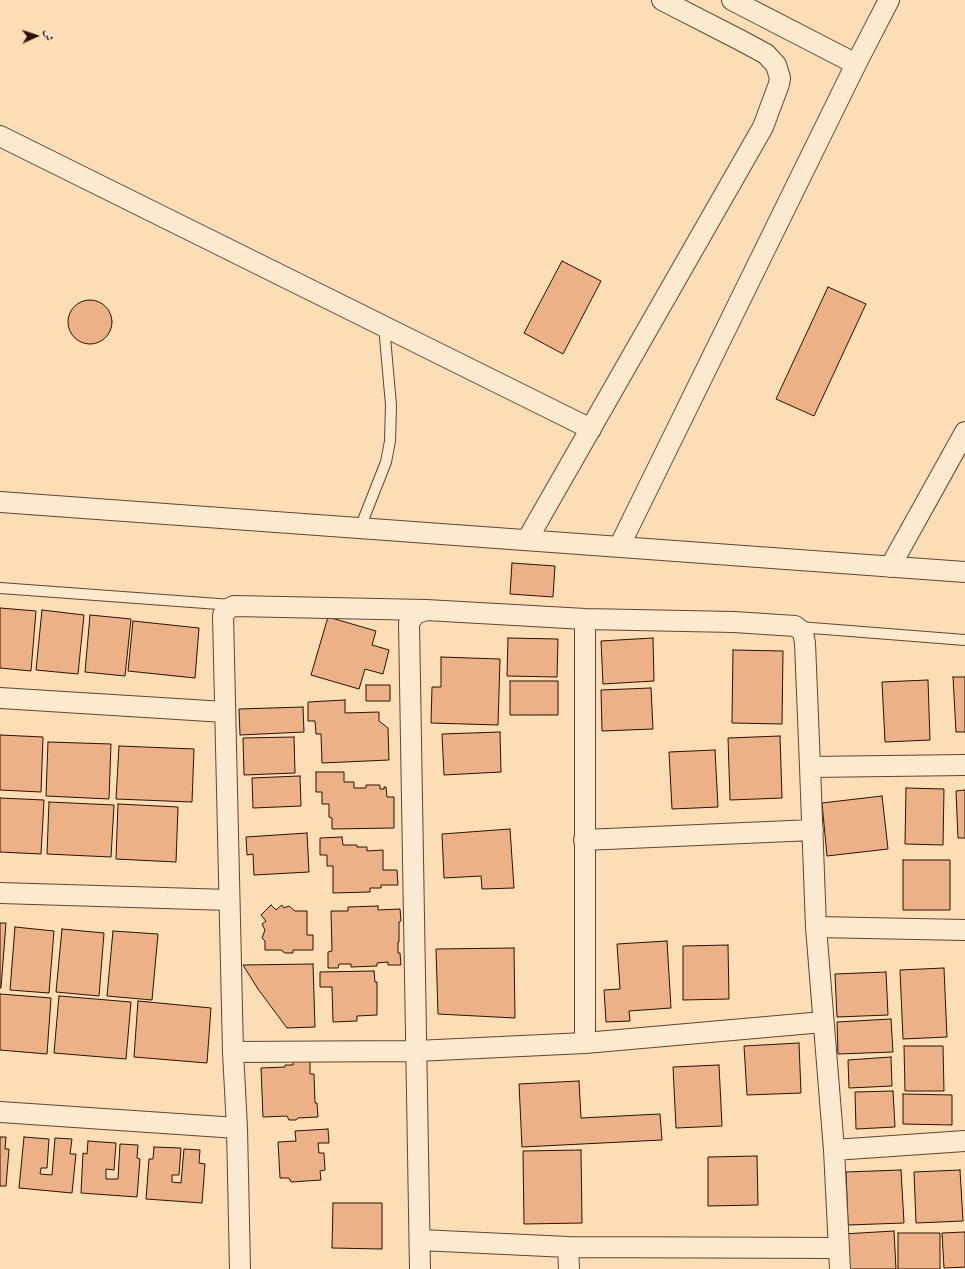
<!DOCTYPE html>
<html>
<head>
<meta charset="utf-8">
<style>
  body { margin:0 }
  #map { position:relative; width:965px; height:1269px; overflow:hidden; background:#fbdeb6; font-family:"IM FELL English",Amiri,serif }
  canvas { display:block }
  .north { position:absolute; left:16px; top:16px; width:40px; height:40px; -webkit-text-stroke:3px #fcead0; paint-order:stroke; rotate:87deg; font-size:11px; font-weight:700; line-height:16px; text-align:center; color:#2c1005 }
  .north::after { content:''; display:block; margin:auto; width:14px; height:18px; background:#2c1005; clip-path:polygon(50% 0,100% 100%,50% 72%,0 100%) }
</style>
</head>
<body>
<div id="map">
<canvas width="965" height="1269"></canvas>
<div class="north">ش</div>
</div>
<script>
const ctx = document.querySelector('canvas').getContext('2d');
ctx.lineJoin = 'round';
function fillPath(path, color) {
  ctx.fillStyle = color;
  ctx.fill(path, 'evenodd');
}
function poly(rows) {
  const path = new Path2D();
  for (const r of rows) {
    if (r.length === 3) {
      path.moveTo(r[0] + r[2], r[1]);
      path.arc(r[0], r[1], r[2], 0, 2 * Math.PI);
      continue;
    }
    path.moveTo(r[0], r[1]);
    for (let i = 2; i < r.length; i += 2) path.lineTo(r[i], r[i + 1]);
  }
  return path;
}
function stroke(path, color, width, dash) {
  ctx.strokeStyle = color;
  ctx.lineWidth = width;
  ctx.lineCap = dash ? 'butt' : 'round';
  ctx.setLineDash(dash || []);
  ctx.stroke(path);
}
const building = poly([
  [562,261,601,281,563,354,524,333,562,261],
  [828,287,866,304,814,416,776,399,828,287],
  [90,322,22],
  [512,563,555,566,553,597,510,594,512,563],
  [0,608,36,611,31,671,0,668,0,608],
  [42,610,84,615,78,674,36,670,42,610],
  [90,615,131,619,125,676,85,672,90,615],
  [328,617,376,631,372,645,389,650,383,674,365,669,359,689,311,675,328,617],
  [133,621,199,628,195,678,128,671,133,621],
  [508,638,558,639,557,677,507,676,508,638],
  [653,638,654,681,603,684,601,641,653,638],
  [733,650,783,651,782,724,732,723,733,650],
  [441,657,500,659,498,725,431,723,432,687,441,687,441,657],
  [953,677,965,677,965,732,956,732,953,677],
  [928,680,930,740,885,742,882,682,928,680],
  [510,681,558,681,558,715,510,715,510,681],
  [366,685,390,685,390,701,366,701,366,685],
  [651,688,653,729,602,731,601,690,651,688],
  [345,700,345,713,379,712,379,721,388,728,389,760,322,763,321,734,316,734,315,721,308,721,308,702,345,700],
  [303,707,304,732,240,735,239,709,303,707],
  [500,732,501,772,444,775,442,734,500,732],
  [0,735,43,737,41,792,0,790,0,735],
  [780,736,782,798,730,800,728,738,780,736],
  [294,737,295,773,244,775,243,738,294,737],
  [48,742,111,744,109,799,46,796,48,742],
  [119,746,194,749,192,802,116,799,119,746],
  [715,750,718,807,672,809,669,752,715,750],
  [316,772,344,772,344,782,354,782,354,788,366,788,366,785,380,785,380,789,384,789,384,787,386,787,387,797,394,797,394,828,332,829,332,818,329,817,329,804,322,804,322,792,316,792,316,772],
  [300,776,301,806,253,808,252,778,300,776],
  [906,788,944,789,943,845,905,844,906,788],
  [965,790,965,838,958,838,956,791,965,790],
  [882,796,888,849,827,856,822,803,882,796],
  [0,798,44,800,41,854,0,852,0,798],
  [49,802,114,805,111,857,47,854,49,802],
  [118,804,178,807,176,862,116,859,118,804],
  [510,829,514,888,482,889,481,876,444,878,442,834,510,829],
  [307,833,309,872,254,875,253,854,247,855,246,837,307,833],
  [342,837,343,845,357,845,357,847,367,847,367,851,383,850,383,870,397,870,398,885,381,885,381,888,370,888,370,892,333,893,333,866,327,866,327,855,320,855,320,838,342,837],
  [903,860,950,860,950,910,903,910,903,860],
  [271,905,276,910,282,905,284,908,289,906,295,911,307,911,307,935,313,935,313,950,293,950,293,953,285,953,281,950,265,950,265,941,262,938,265,930,262,924,266,921,261,915,271,905],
  [378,906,378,910,400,909,401,921,399,922,399,942,398,942,398,953,400,953,401,965,388,965,388,962,377,963,377,966,351,967,351,964,339,964,338,968,328,968,328,952,332,951,331,911,348,911,348,907,378,906],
  [0,923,6,923,1,988,0,988,0,923],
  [15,927,54,931,49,993,10,990,15,927],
  [62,929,104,933,99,996,56,992,62,929],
  [113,931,158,934,152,1000,107,996,113,931],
  [667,941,671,1008,629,1011,630,1021,606,1022,604,990,620,989,617,944,667,941],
  [728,945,729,999,683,1000,683,946,728,945],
  [514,948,515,1018,438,1014,436,949,514,948],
  [313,964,315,1027,287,1028,258,989,243,965,313,964],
  [944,968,947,1037,903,1039,900,970,944,968],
  [374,971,375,982,377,982,377,1015,357,1016,357,1021,333,1022,332,987,320,987,320,972,374,971],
  [886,972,888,1015,837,1017,835,974,886,972],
  [0,994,51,998,47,1054,0,1050,0,994],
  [59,996,131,1002,126,1059,54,1053,59,996],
  [138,1001,211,1008,207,1063,134,1057,138,1001],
  [891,1019,893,1052,838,1054,837,1022,891,1019],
  [799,1043,801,1093,747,1095,744,1046,799,1043],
  [904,1046,943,1046,944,1091,905,1091,904,1046],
  [891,1057,892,1086,849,1088,848,1060,891,1057],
  [293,1061,310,1061,310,1074,314,1074,315,1103,317,1103,318,1117,298,1118,296,1120,289,1120,287,1116,263,1117,261,1068,285,1067,285,1065,293,1065,293,1061],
  [719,1065,722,1126,676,1128,673,1067,719,1065],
  [579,1081,581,1118,660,1114,662,1140,522,1147,519,1084,579,1081],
  [893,1091,895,1127,856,1129,855,1092,893,1091],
  [903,1094,952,1095,952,1125,903,1124,903,1094],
  [328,1129,329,1143,318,1143,319,1153,324,1153,325,1170,320,1171,321,1180,291,1182,289,1178,280,1178,278,1142,296,1141,295,1131,328,1129],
  [0,1137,6,1137,5,1149,9,1149,6,1186,0,1186,0,1137],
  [24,1137,49,1139,47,1168,41,1168,40,1174,52,1175,55,1138,72,1139,70,1154,76,1154,72,1193,19,1188,24,1137],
  [88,1141,116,1143,114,1170,106,1169,106,1179,118,1179,120,1144,138,1145,137,1158,140,1159,137,1197,81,1193,83,1153,87,1154,88,1141],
  [154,1147,181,1148,179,1175,172,1175,172,1182,181,1183,184,1149,200,1150,199,1163,205,1164,202,1203,146,1199,149,1159,153,1159,154,1147],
  [581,1150,582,1223,524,1224,523,1151,581,1150],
  [757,1156,758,1205,708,1206,708,1157,757,1156],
  [901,1170,904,1223,848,1225,846,1172,901,1170],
  [960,1170,963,1221,916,1223,914,1172,960,1170],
  [333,1203,382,1203,382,1249,332,1248,333,1203],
  [894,1231,896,1269,845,1269,843,1234,894,1231],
  [965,1232,965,1267,944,1268,942,1233,965,1232],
  [898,1233,940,1233,940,1269,898,1269,898,1233]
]);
const lane = poly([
  [360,528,386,462,390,441,391,405,384,326],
  [0,588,232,605],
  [799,627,965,640]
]);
const street = poly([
  [732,0,856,64],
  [0,136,591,429],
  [0,502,965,572],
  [527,540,763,127,779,84,780,78,776,65,766,54,740,40,662,0],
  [619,547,856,64,889,0],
  [890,567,965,432],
  [0,698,225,712],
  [810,767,965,765],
  [584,840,813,830],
  [0,893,229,900],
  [816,927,965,930],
  [585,1043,585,619],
  [233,1052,416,1051,585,1043,823,1022],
  [0,1112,237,1128],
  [834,1150,965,1141],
  [420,1240,568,1247,839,1248],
  [568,1247,569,1269],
  [240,1269,237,1128,233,1052,223,615,228,609,234,606,426,610],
  [420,1269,409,623,415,614,426,610,585,619,734,622,795,626,803,632,805,643,810,767,816,927,834,1150,840,1269]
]);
fillPath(building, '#ecb186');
stroke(building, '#2c1005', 1);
stroke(lane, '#604431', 12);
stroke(street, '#604431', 22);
stroke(lane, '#fcead0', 10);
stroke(street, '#fcead0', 20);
</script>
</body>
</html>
